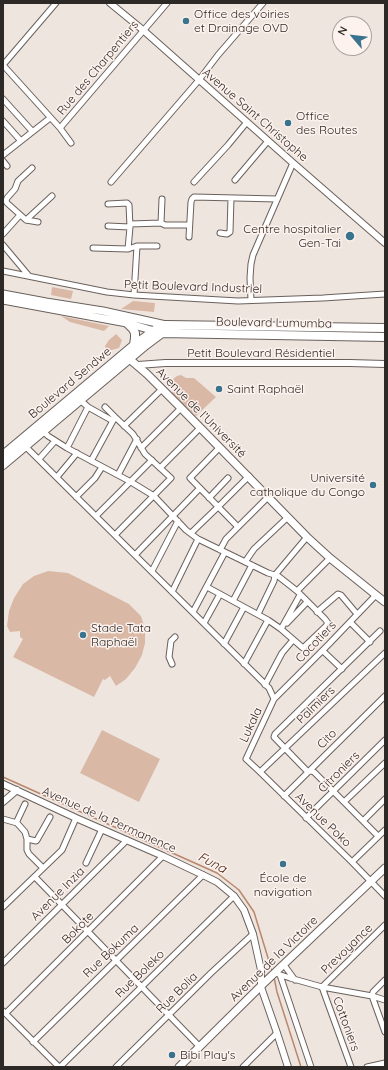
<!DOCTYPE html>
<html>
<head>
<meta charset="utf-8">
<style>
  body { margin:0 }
  #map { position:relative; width:388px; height:1070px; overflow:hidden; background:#efe5df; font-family:Quicksand,sans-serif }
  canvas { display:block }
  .frame { position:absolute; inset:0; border:4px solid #2d2927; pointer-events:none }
  .north { position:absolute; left:332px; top:16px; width:40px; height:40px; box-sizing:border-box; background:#fdf2ed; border:1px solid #aaa29e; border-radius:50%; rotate:298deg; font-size:11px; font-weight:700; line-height:16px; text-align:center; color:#2d2927 }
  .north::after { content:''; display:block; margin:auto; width:14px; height:18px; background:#3a738d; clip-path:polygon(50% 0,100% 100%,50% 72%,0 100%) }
</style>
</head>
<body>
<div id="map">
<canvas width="388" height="1070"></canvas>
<div class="frame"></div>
<div class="north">N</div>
</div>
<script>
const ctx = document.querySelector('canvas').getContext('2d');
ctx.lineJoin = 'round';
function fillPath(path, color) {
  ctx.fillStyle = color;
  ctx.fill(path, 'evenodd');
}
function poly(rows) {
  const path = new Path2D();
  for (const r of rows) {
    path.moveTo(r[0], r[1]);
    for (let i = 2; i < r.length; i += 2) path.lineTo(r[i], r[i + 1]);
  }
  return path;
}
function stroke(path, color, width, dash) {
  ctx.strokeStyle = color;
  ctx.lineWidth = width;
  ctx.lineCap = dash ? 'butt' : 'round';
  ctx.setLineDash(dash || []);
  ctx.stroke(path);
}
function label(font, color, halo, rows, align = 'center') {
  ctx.font = font + ' Quicksand,sans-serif';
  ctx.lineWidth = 3;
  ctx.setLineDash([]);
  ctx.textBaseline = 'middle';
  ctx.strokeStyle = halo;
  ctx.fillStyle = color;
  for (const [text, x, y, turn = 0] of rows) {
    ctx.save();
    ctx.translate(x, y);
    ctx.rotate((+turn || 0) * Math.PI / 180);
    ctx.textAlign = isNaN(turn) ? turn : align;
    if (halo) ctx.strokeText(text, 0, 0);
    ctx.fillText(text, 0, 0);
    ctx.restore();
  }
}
const green = poly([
  [52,287,73,291,71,299,51,295],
  [133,301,155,303,154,312,121,309],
  [61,316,109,326,104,331,70,322],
  [116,334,122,340,119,348,108,351,106,350,105,346,109,340],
  [181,375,186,378,194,378,216,397,196,416,171,393,176,388,172,383,173,379,177,376],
  [48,571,68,573,129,604,141,616,145,629,145,643,142,655,135,668,126,679,116,686,110,676,105,680,103,679,94,697,13,657,23,639,20,637,20,631,10,632,7,626,9,611,14,598,23,584,34,576],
  [102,730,160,759,139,802,80,773]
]);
const stream = poly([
  [3,777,217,873,239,890,254,912,272,971],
  [274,977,277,992,301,1067]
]);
const minor = poly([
  [3,65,60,128,71,143],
  [3,65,56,3],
  [3,99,32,131],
  [3,121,21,141],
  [60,128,167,3],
  [3,155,50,118],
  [3,161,7,166],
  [32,168,18,181,15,189,7,198,6,201,7,203,26,220,38,222],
  [235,180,268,141],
  [111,182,199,80,218,55,263,3],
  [194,182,228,145,247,122],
  [108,204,127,203,129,205,130,227,128,249],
  [26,220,52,196],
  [161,223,162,199],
  [130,224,161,223,165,225,189,225],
  [108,226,130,227],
  [220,233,227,234,230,232,231,198],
  [3,234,20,215],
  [189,237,191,202,192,199,194,197,277,199],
  [3,245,29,276],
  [93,248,128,249,137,246,157,246],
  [3,271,107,292,134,295,238,301,323,298,385,294],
  [134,295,137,246],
  [251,300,250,278,251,264,253,255,293,163],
  [80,400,88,407,113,421],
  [105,407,115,417,133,434,145,454,171,478,115,535],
  [124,426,162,389],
  [43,431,48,436,67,448,131,482,154,496,186,530,198,539,268,573,278,576,297,591,325,619,328,623,326,626,303,648,281,629,268,620,207,587],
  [25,446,269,688,274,699],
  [220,447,190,478,238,527],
  [67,448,88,407],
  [141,448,181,408],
  [39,459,55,441],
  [91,461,115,417],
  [160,468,200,428],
  [118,475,137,439],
  [57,477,77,453],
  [76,497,95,478,102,467],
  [209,498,228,478],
  [96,516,152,460],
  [191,533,218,507,249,476],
  [220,550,226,539,268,497],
  [135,555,200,488],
  [245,562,254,549,288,517],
  [152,571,178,521],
  [297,591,330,558],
  [172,592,198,539],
  [376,595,350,622,329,644,274,699,246,759,260,772,352,862,385,896],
  [233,601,252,565],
  [193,612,225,552],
  [317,612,338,594,341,595,357,614],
  [258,614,274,581,275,575,307,537],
  [350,622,370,642],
  [204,623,220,594],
  [287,623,307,602],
  [281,629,300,595],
  [224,644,244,607],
  [323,651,342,669],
  [172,664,169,657,171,641,175,637],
  [244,664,268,620],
  [265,685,282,653,293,640],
  [260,772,385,653],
  [284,796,385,696],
  [344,802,385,763],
  [25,804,17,821,17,823,25,832,27,839,27,850,29,854,43,868],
  [306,818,385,740],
  [3,819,17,823],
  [363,821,385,799],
  [378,836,314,772,311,771,308,772,274,737,275,734,380,631],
  [27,839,36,841,37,840,50,817],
  [352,862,385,830],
  [86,863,102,829],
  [35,877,200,1047],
  [3,907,62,850,76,818],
  [3,963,127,840],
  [284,965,295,980],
  [275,973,290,978,322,987,372,996,385,1000],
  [280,975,311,1067],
  [385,980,373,992,372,996,385,1032],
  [3,1011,59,1067],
  [6,1013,163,856],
  [33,1042,203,875],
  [60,1067,234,896],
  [116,1067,211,973,253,934],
  [243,1067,277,1033],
  [351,1067,322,987,385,925],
  [367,1067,385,1063]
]);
const tertiary = poly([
  [110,3,143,30,293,163,385,243],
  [138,365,165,363,350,363,385,364],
  [3,784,76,818,163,856,203,875,217,882,234,896,244,910,253,934,261,970,261,987,277,1033,288,1067],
  [3,802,17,790]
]);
const secondary = poly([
  [3,294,46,302,103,311,166,325],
  [3,300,127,323,158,332],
  [126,356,147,374,181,408,307,537,330,558,376,595,385,602],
  [179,1067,264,983,385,868]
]);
const trunk = poly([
  [127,323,133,329,135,333,135,338,134,345],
  [3,455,134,345,159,327,166,325,385,328],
  [3,465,146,345,162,333,385,337]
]);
const markers = [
  [186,21,4,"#3a738d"],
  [288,123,4,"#3a738d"],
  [350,236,5,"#3a738d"],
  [219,389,4,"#3a738d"],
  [373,485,4,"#3a738d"],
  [83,635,4,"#3a738d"],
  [283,864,4,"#3a738d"],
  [172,1055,4,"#3a738d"]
];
const poiNames = [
  ["Office des voiries",194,14],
  ["et Drainage OVD",194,28],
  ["Office",296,116],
  ["des Routes",296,130],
  ["Centre hospitalier",341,229,"right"],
  ["Gen-Tai",341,243,"right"],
  ["Saint Raphaël",227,389],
  ["Université",365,478,"right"],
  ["catholique du Congo",365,492,"right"],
  ["Stade Tata",91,628],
  ["Raphaël",91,642],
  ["École de",283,878,"center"],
  ["navigation",283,892,"center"],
  ["Bibi Play's",180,1055]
];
const streetNames = [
  ["Rue des Charpentiers",98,68,-50],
  ["Avenue Saint Christophe",255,115,41],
  ["Petit Boulevard Industriel",193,287,2],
  ["Boulevard Lumumba",274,323,1],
  ["Petit Boulevard Résidentiel",261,353],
  ["Boulevard Sendwe",70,383,-40],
  ["Avenue de l’Université",201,413,45],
  ["Cocotiers",316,642,-46],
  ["Palmiers",316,705,-44],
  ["Lukala",251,725,-65],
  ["Cito",327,739,-45],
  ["Citroniers",339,772,-45],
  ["Avenue de la Permanence",109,820,24],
  ["Avenue Poko",323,820,44],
  ["Avenue Inzia",58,894,-45],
  ["Bokote",78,928,-45],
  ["Prevoyance",347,949,-44],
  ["Rue Bokuma",111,951,-44],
  ["Avenue de la Victoire",274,959,-44],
  ["Rue Boleko",140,974,-44],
  ["Rue Bolia",177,993,-45],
  ["Cottoniers",346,1024,70]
];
const waterNames = [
  ["Funa",212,863,28]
];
fillPath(green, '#dab8a6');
stroke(stream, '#ba876c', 1.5);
stroke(minor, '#6a615d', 7);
stroke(tertiary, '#6a615d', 8);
stroke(secondary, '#6a615d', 9);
stroke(trunk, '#6a615d', 10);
stroke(minor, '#fff', 5);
stroke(tertiary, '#fff', 6);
stroke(secondary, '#fff', 7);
stroke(trunk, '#fff', 8);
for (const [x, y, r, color] of markers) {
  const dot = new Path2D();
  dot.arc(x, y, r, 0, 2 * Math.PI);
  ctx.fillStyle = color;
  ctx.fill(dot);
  stroke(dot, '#fdf2ed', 1.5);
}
label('12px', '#2d2927', '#fdf2ed', poiNames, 'left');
label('12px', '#2d2927', '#fdf2ed', streetNames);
label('italic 13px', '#411f0a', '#fdf2ed', waterNames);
</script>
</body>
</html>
